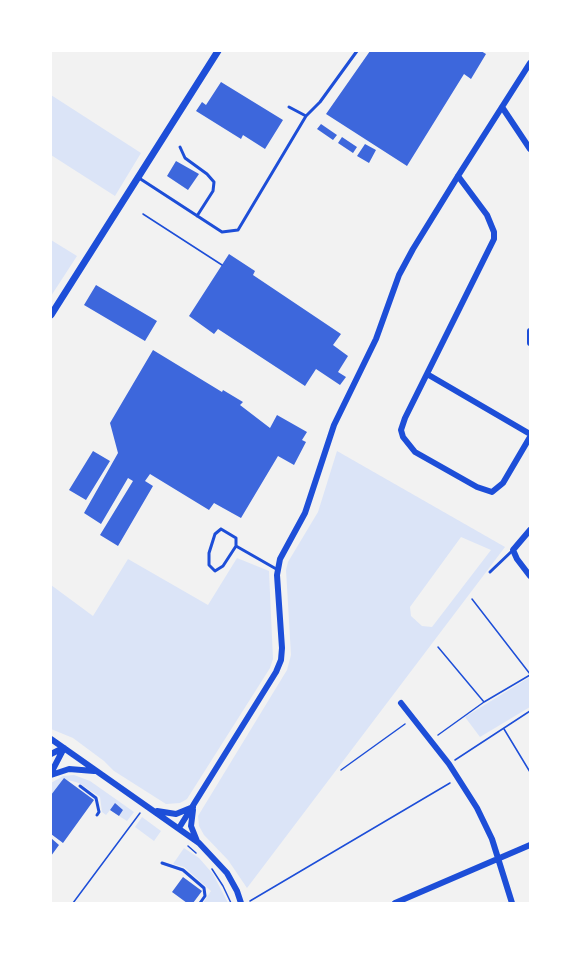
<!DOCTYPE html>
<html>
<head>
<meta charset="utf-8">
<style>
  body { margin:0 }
  #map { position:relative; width:581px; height:954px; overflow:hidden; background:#f2f2f2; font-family:Rubik,sans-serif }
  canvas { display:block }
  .frame { position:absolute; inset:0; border:52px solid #fff; pointer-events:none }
</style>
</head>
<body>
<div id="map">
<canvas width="581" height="954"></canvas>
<div class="frame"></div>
</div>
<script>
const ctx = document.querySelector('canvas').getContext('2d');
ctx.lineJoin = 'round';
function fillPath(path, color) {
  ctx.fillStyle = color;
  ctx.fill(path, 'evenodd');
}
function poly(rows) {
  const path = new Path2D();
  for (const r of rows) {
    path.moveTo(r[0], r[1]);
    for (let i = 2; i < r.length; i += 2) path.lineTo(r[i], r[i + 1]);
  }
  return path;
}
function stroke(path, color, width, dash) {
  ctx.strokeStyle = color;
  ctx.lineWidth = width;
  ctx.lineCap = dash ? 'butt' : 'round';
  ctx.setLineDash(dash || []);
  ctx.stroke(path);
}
const green = poly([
  [51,95,141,153,115,196,51,155],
  [51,240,77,256,51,296],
  [337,451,505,547,247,888,228,860,204,835,199,826,198,816,287,670,291,655,286,570,288,562,318,512],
  [461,537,491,550,432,627,422,626,411,616,410,607],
  [237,558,269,571,273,659,270,668,187,799,180,803,166,804,114,771,104,761,73,738,51,729,51,585,93,616,128,559,208,605],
  [530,677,530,707,480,737,465,717],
  [74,775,90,781,134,812,127,821,119,816,123,810,115,804,106,815,102,812,100,797,79,783,72,781,66,780,51,795,51,783,63,776],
  [142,817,161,831,154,841,135,827],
  [184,848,199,858,213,874,228,903,203,903,211,891,184,867,173,864]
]);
const building = poly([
  [370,51,481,51,486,54,471,79,464,74,407,166,326,114],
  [221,82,283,120,265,149,243,135,241,139,196,111,202,102,206,105],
  [321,124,337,135,333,140,317,129],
  [342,137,357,147,353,153,338,143],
  [365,144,376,150,369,163,357,156],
  [176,161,199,174,188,190,167,176],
  [229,254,255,271,253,275,341,334,333,345,348,356,338,372,346,377,340,385,316,369,305,386,218,329,214,334,189,316],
  [96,285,157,321,145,341,84,305],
  [153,350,222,392,223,390,243,402,240,405,270,428,277,415,307,432,302,440,306,442,294,465,278,456,241,518,214,503,209,510,150,474,145,481,153,486,118,546,100,535,133,481,128,478,101,524,84,513,118,453,110,423],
  [93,451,110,461,86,500,69,490],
  [64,778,94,800,63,843,51,834,51,795],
  [115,803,123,810,119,816,110,810],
  [51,838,59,845,51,856],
  [183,877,202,891,193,903,187,903,172,892]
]);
const path = poly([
  [143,214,222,265],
  [472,599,530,674],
  [438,647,484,702],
  [504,729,530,772],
  [438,735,484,702,530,675],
  [455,760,530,711],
  [341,770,405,724],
  [188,846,196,853],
  [212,869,223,886,231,903],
  [250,901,450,783],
  [73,903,140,813]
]);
const service = poly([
  [289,107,306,116],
  [180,147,185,158,207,174,214,182,213,191,197,216],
  [139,178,222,232,238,230,306,116,320,102,357,51],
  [221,529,236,538,236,546,223,566,215,571,209,565,209,553,215,534,221,529],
  [236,546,278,570],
  [490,572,512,551],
  [80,786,96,798,99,812,97,815],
  [162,863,183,870,204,888,205,896,200,903]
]);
const minor = poly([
  [502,107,530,149],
  [458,176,487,215,494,232,494,239,405,418,401,430,403,437,415,452,477,487,492,492,503,483,530,437],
  [530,331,530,343],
  [427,374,530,434],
  [530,530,513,550,517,559,530,576],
  [401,703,449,764,477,808,492,839,512,903],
  [51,739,199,843,227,873,237,891,241,903],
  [51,754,63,748],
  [51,773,64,748],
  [51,775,69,769,94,771],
  [193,810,191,826,197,841],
  [157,811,176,814,193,807],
  [179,828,276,672,281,660,282,648,277,575,280,559,305,513,334,425,376,339,399,275,413,249,458,176,530,63],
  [395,903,530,845]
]);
const tertiary = poly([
  [51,315,218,51]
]);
fillPath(green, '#dbe4f7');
fillPath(building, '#3d67dc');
stroke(path, '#1d4ed8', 1.5);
stroke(service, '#1d4ed8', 3);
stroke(minor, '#1d4ed8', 6);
stroke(tertiary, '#1d4ed8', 7);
</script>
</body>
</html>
